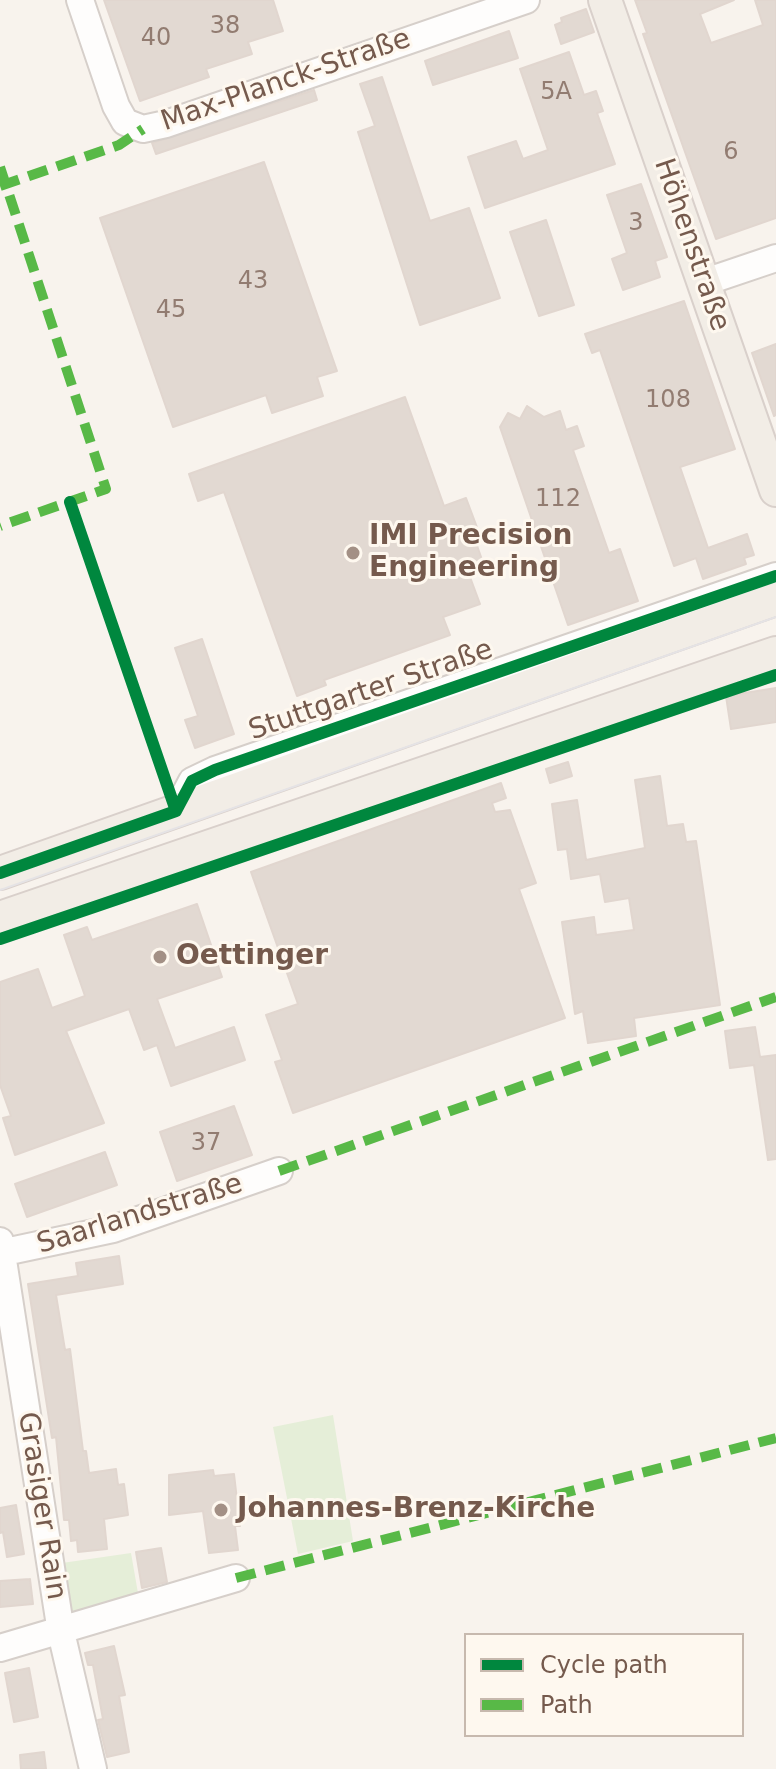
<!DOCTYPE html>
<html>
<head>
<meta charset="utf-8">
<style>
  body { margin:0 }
  #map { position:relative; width:776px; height:1769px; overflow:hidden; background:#f8f3ed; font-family:"DejaVu Sans",sans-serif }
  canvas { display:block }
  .legend { position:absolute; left:464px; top:1633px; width:280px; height:104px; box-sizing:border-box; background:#fef8ef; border:2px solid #c7b9ae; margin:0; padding:10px 14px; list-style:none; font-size:24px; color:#755a4d }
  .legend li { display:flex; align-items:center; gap:16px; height:40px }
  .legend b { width:40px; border:2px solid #c7b9ae }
</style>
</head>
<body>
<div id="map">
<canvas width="776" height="1769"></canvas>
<ul class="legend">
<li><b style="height:10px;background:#00873e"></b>Cycle path</li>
<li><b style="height:10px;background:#58b947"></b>Path</li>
</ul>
</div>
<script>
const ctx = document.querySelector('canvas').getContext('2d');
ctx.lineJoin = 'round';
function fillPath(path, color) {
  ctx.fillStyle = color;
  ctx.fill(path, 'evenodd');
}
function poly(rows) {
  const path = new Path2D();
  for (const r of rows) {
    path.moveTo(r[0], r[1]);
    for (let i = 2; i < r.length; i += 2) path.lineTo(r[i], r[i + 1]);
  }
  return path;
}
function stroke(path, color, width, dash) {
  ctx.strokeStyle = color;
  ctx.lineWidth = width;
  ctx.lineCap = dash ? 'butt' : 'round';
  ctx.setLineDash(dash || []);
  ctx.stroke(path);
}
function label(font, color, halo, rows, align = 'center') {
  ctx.font = font + ' "DejaVu Sans",sans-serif';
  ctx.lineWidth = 6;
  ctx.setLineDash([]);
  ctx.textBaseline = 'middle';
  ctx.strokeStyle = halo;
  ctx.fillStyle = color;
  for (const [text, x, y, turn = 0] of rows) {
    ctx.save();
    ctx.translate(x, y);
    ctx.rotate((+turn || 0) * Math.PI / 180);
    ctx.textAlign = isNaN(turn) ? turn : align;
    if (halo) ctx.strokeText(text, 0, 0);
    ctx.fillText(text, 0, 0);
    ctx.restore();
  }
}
const green = poly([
  [333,1415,353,1541,298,1554,273,1427],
  [131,1553,139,1599,73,1620,62,1563]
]);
const building = poly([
  [104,0,273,0,283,31,248,42,252,54,206,69,209,77,140,101,104,0],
  [635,0,734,0,700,14,711,43,763,25,755,0,776,0,776,218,716,239,643,34,647,33,635,0],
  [586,9,594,32,561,44,555,25,562,22,561,18,586,9],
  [509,31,518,58,433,85,425,61,509,31],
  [569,52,584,95,596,91,603,111,597,113,615,164,485,208,468,157,516,141,523,159,548,150,520,69,569,52],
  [382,77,430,221,469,208,500,298,420,325,358,132,375,126,360,84,382,77],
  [314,90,317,100,156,154,152,143,314,90],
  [264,162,337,371,317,377,323,396,272,413,266,395,173,427,100,218,264,162],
  [641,184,667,257,655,261,660,277,623,290,612,259,627,253,607,195,641,184],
  [546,220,574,305,539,316,510,232,546,220],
  [684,301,735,449,680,467,708,548,747,534,754,555,744,558,746,564,703,579,696,558,674,566,600,350,592,353,585,334,684,301],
  [776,344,776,415,774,416,752,353,776,344],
  [405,397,444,506,466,498,481,538,475,540,486,571,470,577,480,604,443,617,450,635,324,680,326,685,297,696,224,492,198,501,189,474,405,397],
  [527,406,544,417,560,411,566,430,577,426,584,446,573,450,609,553,620,549,638,601,568,625,500,427,508,413,520,419,527,406],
  [202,639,234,734,195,748,185,720,198,716,175,648,202,639],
  [776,688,776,722,731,729,726,696,776,688],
  [568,762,572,776,550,783,546,769,568,762],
  [660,776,667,826,683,824,686,842,696,841,720,1005,634,1018,636,1036,588,1043,583,1011,575,1014,562,922,594,917,596,935,634,930,629,898,605,902,600,874,571,879,567,849,558,850,552,804,577,800,586,860,645,848,635,780,660,776],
  [501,783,506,798,492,803,495,812,510,810,536,883,519,889,565,1018,293,1113,275,1062,282,1060,266,1015,298,1004,251,872,501,783],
  [197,904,222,977,157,999,175,1048,234,1027,245,1060,171,1086,157,1045,144,1050,129,1009,66,1031,104,1123,15,1155,3,1118,11,1116,0,1085,0,982,38,969,52,1008,85,996,64,935,87,927,92,940,197,904],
  [755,1027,760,1057,776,1055,776,1159,768,1160,754,1065,730,1068,725,1031,755,1027],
  [234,1106,252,1155,177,1181,160,1132,234,1106],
  [105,1152,117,1185,27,1217,15,1184,105,1152],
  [119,1256,123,1284,56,1295,65,1350,70,1349,83,1451,86,1451,89,1473,116,1469,118,1485,124,1484,128,1515,104,1519,107,1549,78,1552,77,1540,71,1541,69,1520,64,1520,56,1437,52,1438,28,1284,78,1276,76,1263,119,1256],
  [213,1470,214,1476,234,1474,240,1526,235,1526,238,1550,209,1553,203,1511,169,1515,169,1475,213,1470],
  [16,1505,24,1554,7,1557,3,1532,0,1533,0,1508,16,1505],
  [161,1548,167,1582,142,1588,136,1552,161,1548],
  [30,1579,33,1604,0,1607,0,1581,30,1579],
  [114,1646,125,1695,119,1696,129,1752,107,1757,98,1720,103,1719,93,1665,88,1665,85,1653,114,1646],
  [29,1668,38,1717,14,1722,5,1673,29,1668],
  [44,1752,46,1769,21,1769,20,1755,44,1752]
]);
const minor = poly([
  [80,0,116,106,125,122,143,129,166,124,526,0],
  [705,282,776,258],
  [176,811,192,781,215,770,776,576],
  [0,1241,61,1632,93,1769],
  [0,1253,113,1229,279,1171],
  [0,1648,236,1578]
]);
const major = poly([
  [605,0,776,490],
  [0,873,776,599],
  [0,918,776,653]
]);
const tram = poly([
  [0,890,776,617]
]);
const quiet = poly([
  [0,167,106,489,0,526],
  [0,186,119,145,143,129],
  [279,1171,776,997],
  [236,1578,776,1438]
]);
const cycleway = poly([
  [70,502,176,811],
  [0,873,176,811,192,781,215,770,776,576],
  [0,939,776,675]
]);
const markers = [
  [353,553,8,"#a39085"],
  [160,957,8,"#a39085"],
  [221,1510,8,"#a39085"]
];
const numberNames = [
  ["38",225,27],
  ["40",156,39],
  ["5A",556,93],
  ["6",731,153],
  ["3",636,224],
  ["43",253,282],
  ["45",171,311],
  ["108",668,401],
  ["112",558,500],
  ["37",206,1144]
];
const streetNames = [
  ["Max-Planck-Straße",286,81,-19],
  ["Höhenstraße",691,245,71],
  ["Stuttgarter Straße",371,691,-19],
  ["Saarlandstraße",140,1215,-17],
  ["Grasiger Rain",41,1506,81]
];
const poiNames = [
  ["IMI Precision",369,537],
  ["Engineering",369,569],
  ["Oettinger",176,957],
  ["Johannes-Brenz-Kirche",237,1510]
];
fillPath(green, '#e5eed8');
fillPath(building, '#e2d9d2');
stroke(building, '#e1d6cf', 2);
stroke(minor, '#d6cfca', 30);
stroke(major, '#d9d0cb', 36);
stroke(minor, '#fefdfc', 26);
stroke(major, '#f2ede6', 32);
stroke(tram, '#e5e3e5', 2);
stroke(quiet, '#58b947', 10, [20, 10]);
stroke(cycleway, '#00873e', 12);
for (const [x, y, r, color] of markers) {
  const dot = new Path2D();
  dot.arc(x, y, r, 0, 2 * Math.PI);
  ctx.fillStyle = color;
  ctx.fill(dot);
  stroke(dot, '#fef8ef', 3);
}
label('24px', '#927c71', null, numberNames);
label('28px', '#755a4d', '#fef8ef', streetNames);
label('bold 28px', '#755a4d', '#fef8ef', poiNames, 'left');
</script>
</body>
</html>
